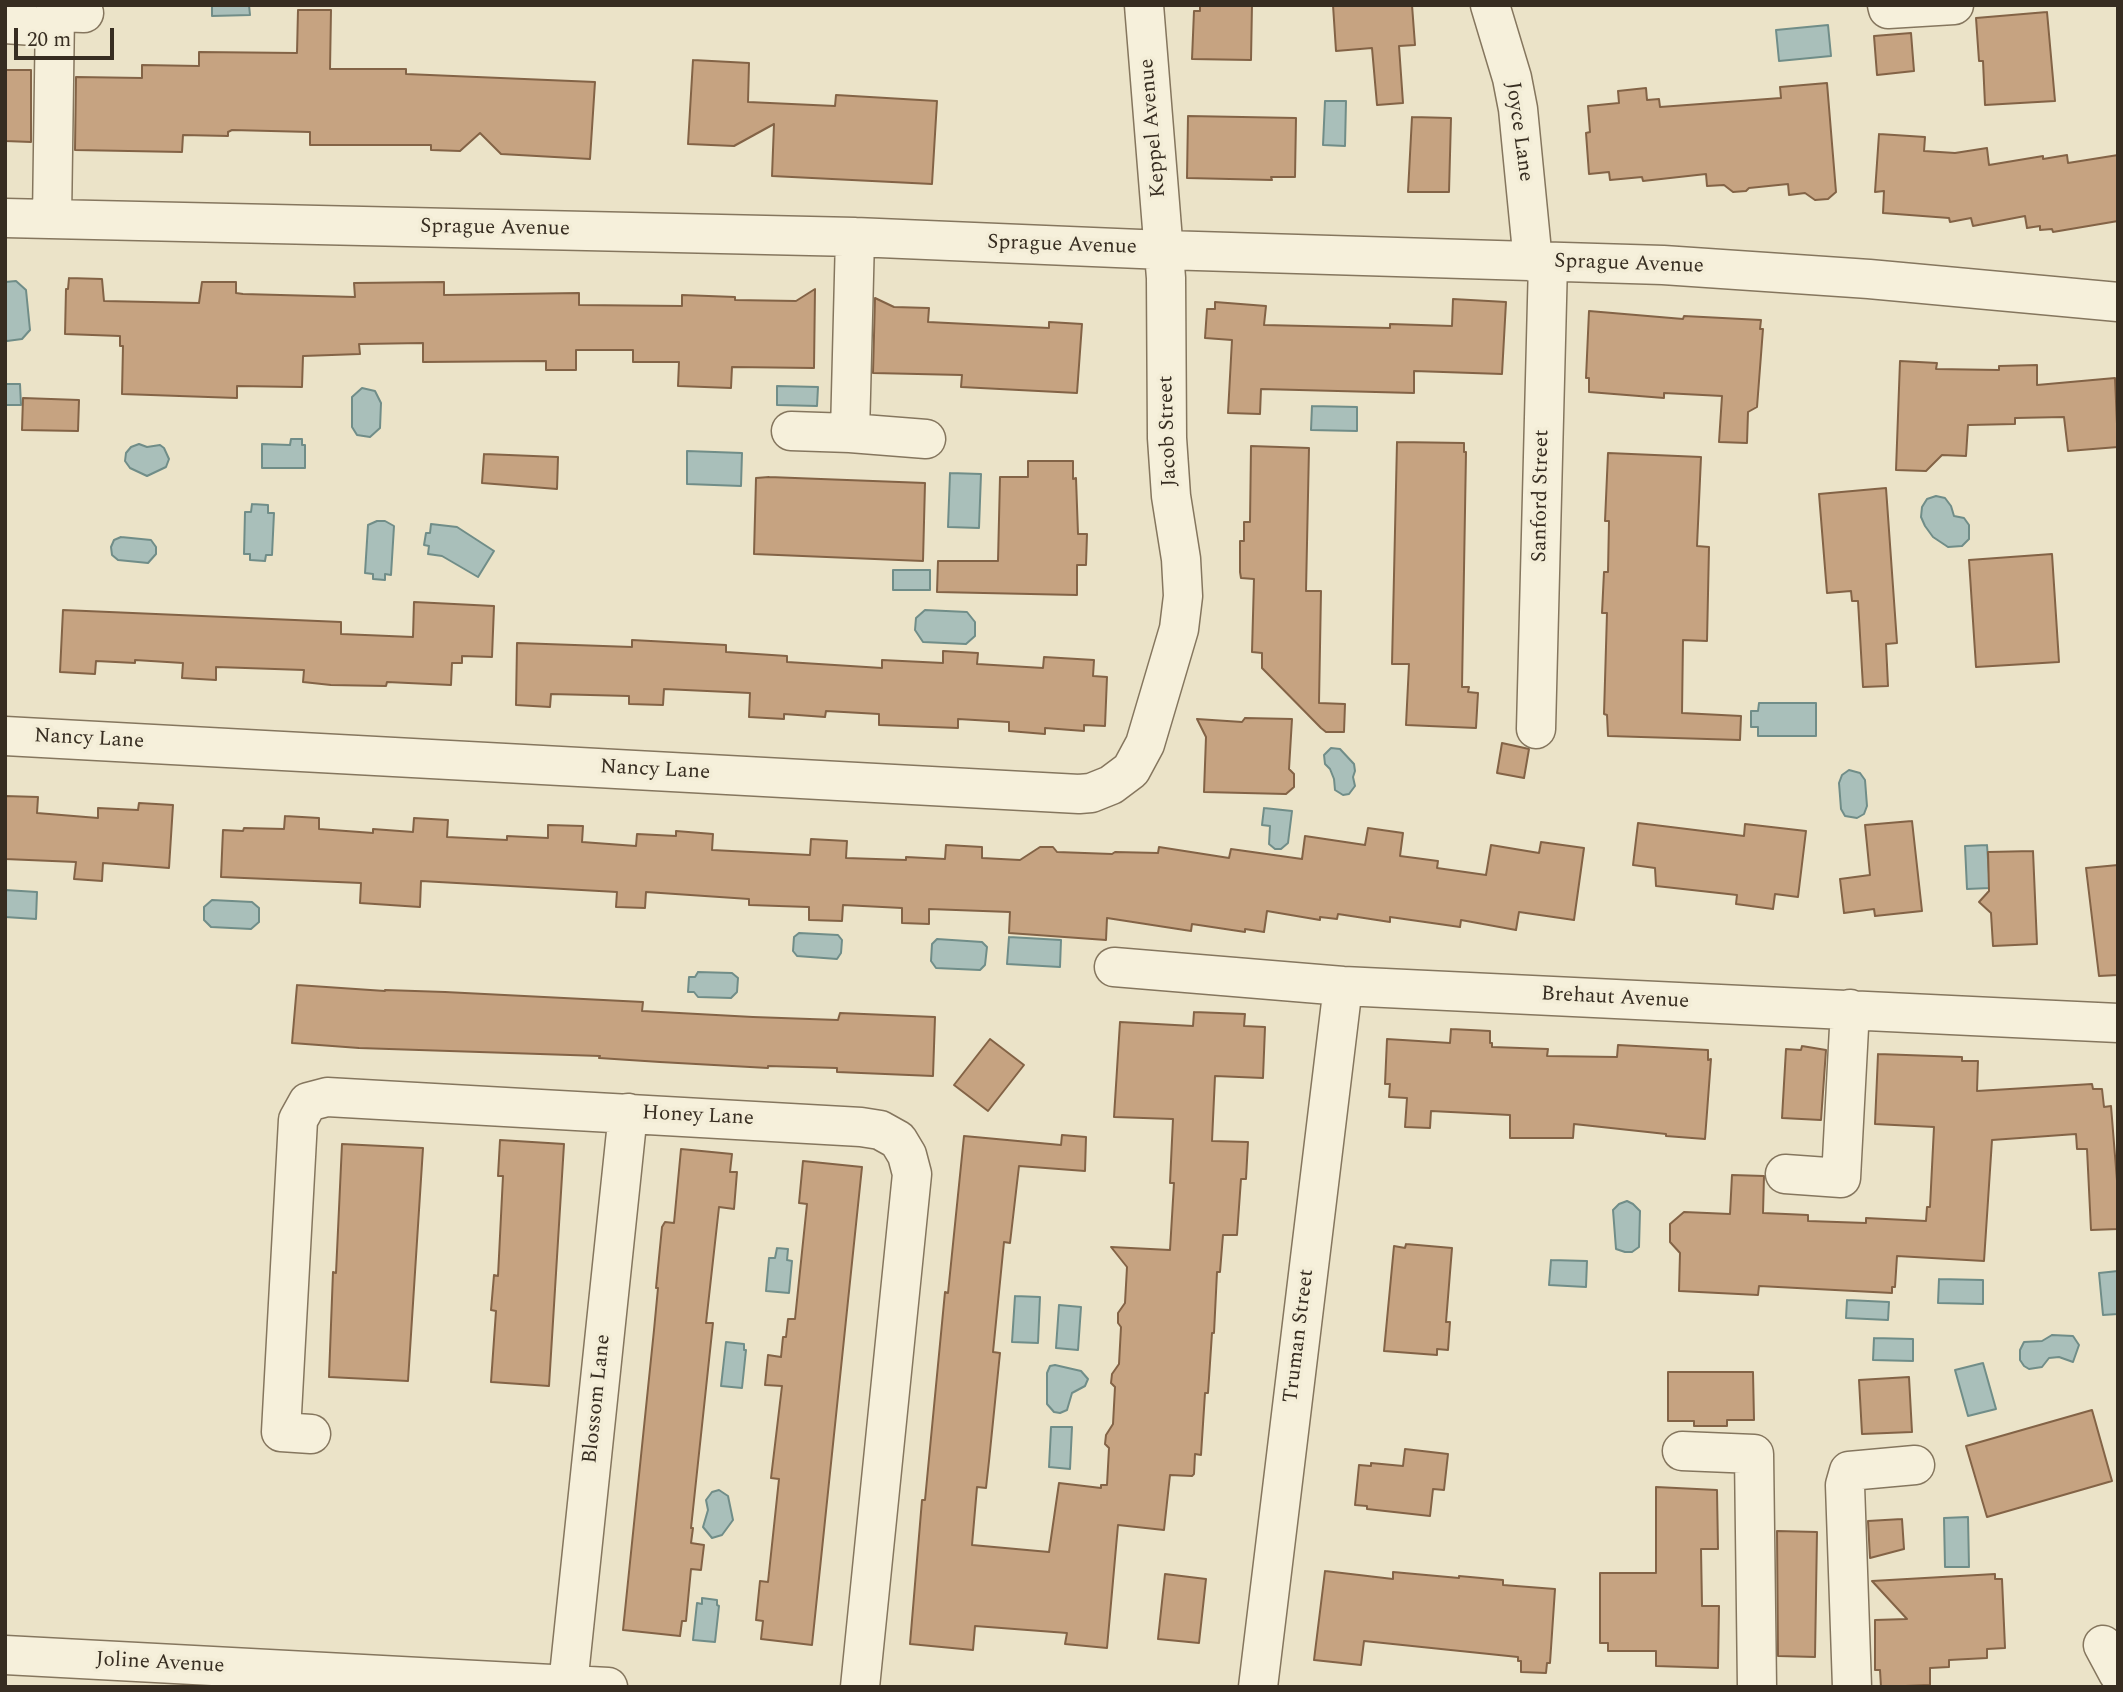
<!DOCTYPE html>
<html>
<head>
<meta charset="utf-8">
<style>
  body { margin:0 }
  #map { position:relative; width:2123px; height:1692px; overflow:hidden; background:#ebe3c8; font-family:Spectral,serif }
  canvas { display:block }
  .frame { position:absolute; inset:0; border:7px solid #372d21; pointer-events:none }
  .scale { position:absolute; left:14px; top:28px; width:100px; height:32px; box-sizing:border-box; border:4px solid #372d21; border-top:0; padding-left:9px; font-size:21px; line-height:24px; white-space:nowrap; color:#372d21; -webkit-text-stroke:5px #f3edd7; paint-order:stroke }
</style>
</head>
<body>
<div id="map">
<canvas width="2123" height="1692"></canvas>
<div class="frame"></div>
<div class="scale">20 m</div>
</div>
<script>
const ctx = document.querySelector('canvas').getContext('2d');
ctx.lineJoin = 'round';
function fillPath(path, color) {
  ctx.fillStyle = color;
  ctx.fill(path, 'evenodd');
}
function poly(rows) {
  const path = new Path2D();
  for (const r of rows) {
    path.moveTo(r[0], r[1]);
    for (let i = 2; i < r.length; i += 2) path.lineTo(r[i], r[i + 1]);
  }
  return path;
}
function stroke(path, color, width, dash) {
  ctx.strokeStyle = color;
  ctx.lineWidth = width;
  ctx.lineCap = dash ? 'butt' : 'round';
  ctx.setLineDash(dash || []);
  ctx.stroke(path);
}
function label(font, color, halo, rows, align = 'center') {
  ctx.font = font + ' Spectral,serif';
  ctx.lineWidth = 7;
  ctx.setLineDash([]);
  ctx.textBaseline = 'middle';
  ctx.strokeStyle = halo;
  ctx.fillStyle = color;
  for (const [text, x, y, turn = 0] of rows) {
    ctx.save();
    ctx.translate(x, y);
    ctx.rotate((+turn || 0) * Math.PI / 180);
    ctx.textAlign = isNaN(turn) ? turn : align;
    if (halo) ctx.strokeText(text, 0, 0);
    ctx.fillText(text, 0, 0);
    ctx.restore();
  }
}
const water = poly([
  [212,5,249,5,250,15,212,16,212,5],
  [1828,25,1831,56,1779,61,1776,30,1828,25],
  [1325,101,1346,101,1345,146,1323,145,1325,101],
  [16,281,26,290,30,330,22,339,7,341,5,339,5,282,16,281],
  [5,384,20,384,21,405,5,405,5,384],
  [777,386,818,387,817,406,777,405,777,386],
  [362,388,375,391,381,403,380,428,370,437,357,435,352,427,352,397,362,388],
  [1312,406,1357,407,1357,431,1311,430,1312,406],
  [291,439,302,439,302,445,305,445,305,468,262,468,262,444,290,445,291,439],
  [139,444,147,447,160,445,164,448,169,459,166,467,147,476,130,468,125,461,126,453,131,447,139,444],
  [687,451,742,453,741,486,687,484,687,451],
  [950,473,981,474,979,528,948,527,950,473],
  [1936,496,1945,498,1951,506,1954,516,1964,518,1969,525,1969,539,1962,546,1948,547,1933,537,1925,526,1921,517,1922,507,1927,499,1936,496],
  [252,504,268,505,268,513,274,513,272,555,266,555,265,561,250,560,250,554,244,554,245,512,251,512,252,504],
  [377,521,385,521,394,526,391,575,385,574,385,580,373,579,373,574,365,573,368,525,377,521],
  [431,524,457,527,494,551,478,577,442,556,428,554,429,546,424,545,426,533,430,533,431,524],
  [121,537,151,540,156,547,156,554,148,563,118,560,112,555,111,547,114,540,121,537],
  [893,570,930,570,930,590,893,590,893,570],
  [925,610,967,612,975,622,975,636,966,644,923,642,915,630,916,618,925,610],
  [1759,703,1816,703,1816,736,1758,736,1758,727,1751,727,1751,711,1758,711,1759,703],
  [1331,748,1340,749,1354,764,1355,771,1353,777,1355,786,1349,794,1343,795,1335,790,1334,779,1330,769,1325,764,1324,755,1331,748],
  [1849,770,1860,773,1865,780,1867,806,1864,814,1857,818,1845,816,1841,809,1839,783,1842,775,1849,770],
  [1264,808,1292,811,1288,843,1281,849,1275,849,1269,844,1270,826,1262,825,1264,808],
  [1987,845,1990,888,1967,889,1965,846,1987,845],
  [5,890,37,892,36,919,5,917,5,890],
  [212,900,252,902,259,908,259,922,251,929,211,927,204,920,204,907,212,900],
  [799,933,838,935,842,940,841,953,837,959,797,956,793,951,794,937,799,933],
  [1009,937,1061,940,1060,967,1007,964,1009,937],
  [937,939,982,942,987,947,985,965,980,970,936,968,931,961,932,944,937,939],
  [698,972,732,973,738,978,737,992,731,998,698,997,694,992,688,992,689,977,695,977,698,972],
  [1627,1201,1633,1204,1640,1211,1639,1247,1632,1252,1625,1252,1616,1249,1613,1210,1619,1204,1627,1201],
  [777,1248,788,1249,787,1260,792,1261,789,1293,766,1291,769,1258,775,1258,777,1248],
  [1551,1260,1587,1261,1586,1287,1549,1285,1551,1260],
  [2118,1271,2118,1314,2103,1315,2099,1273,2118,1271],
  [1939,1279,1983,1280,1983,1304,1938,1303,1939,1279],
  [1015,1296,1040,1297,1038,1343,1012,1342,1015,1296],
  [1847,1300,1889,1302,1888,1320,1846,1318,1847,1300],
  [1059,1305,1081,1307,1078,1350,1056,1348,1059,1305],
  [2052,1335,2073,1336,2079,1345,2073,1362,2059,1357,2049,1358,2042,1367,2029,1369,2024,1366,2020,1360,2020,1350,2024,1342,2042,1341,2052,1335],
  [1874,1338,1913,1339,1913,1361,1873,1360,1874,1338],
  [726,1342,744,1344,744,1350,746,1350,742,1388,721,1386,726,1342],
  [1983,1363,1996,1409,1968,1416,1955,1370,1983,1363],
  [1055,1365,1081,1371,1088,1379,1085,1386,1072,1393,1067,1410,1060,1413,1054,1412,1047,1404,1047,1373,1050,1366,1055,1365],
  [1051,1427,1072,1427,1070,1469,1049,1467,1051,1427],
  [719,1490,728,1496,733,1520,722,1535,712,1538,703,1527,708,1510,706,1500,712,1492,719,1490],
  [1968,1517,1969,1567,1945,1567,1944,1518,1968,1517],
  [702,1598,717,1600,717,1605,719,1606,715,1642,693,1640,697,1603,702,1604,702,1598]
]);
const building = poly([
  [1200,5,1252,5,1251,60,1192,59,1194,11,1200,11,1200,5],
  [1333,5,1412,5,1415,45,1399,46,1403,103,1377,105,1372,48,1336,51,1333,5],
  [298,10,331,10,330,69,406,69,406,74,595,82,590,159,501,154,480,133,460,151,431,150,431,145,310,145,310,132,232,130,228,132,228,136,183,135,182,152,75,150,76,77,142,78,142,65,199,66,199,52,297,53,298,10],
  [2047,12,2055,101,1985,105,1983,61,1979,61,1976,18,2047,12],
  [1911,33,1914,71,1877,75,1874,36,1911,33],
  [693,60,749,63,748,102,835,106,836,95,937,101,932,184,772,176,774,124,734,146,688,144,693,60],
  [5,70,31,70,31,142,5,141,5,70],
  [1827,83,1836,192,1828,199,1815,200,1805,193,1789,195,1788,184,1749,188,1746,191,1733,192,1724,185,1707,186,1706,174,1643,181,1642,177,1610,180,1609,172,1589,174,1586,133,1590,132,1588,106,1619,103,1618,91,1646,88,1647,100,1659,99,1660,107,1781,98,1780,87,1827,83],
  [1188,116,1296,118,1295,177,1271,177,1272,180,1187,178,1188,116],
  [1412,117,1451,118,1449,192,1408,192,1412,117],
  [1879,134,1925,137,1924,151,1955,153,1987,148,1989,165,2043,156,2043,159,2067,155,2068,163,2118,155,2118,221,2053,232,2052,229,2040,230,2040,226,2027,228,2025,216,1973,226,1971,218,1950,222,1949,218,1883,213,1884,191,1875,192,1879,134],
  [69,278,102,279,104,301,199,303,202,282,236,282,236,293,243,294,355,297,354,283,444,282,444,295,579,293,579,305,682,306,682,295,735,297,735,300,796,301,815,289,814,368,732,367,731,388,678,386,679,362,633,362,633,350,576,350,576,370,546,370,546,361,423,362,423,343,359,344,360,354,303,356,302,387,237,386,237,398,122,394,123,346,120,346,120,336,65,334,66,289,68,289,69,278],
  [875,298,894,307,929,308,928,322,1049,328,1049,322,1082,324,1077,393,961,387,962,375,873,373,875,298],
  [1453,299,1506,302,1502,374,1414,371,1414,393,1261,389,1260,414,1228,413,1232,340,1205,338,1207,309,1215,309,1215,302,1266,306,1264,325,1390,328,1390,324,1452,326,1453,299],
  [1589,311,1683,319,1684,316,1761,320,1760,329,1763,329,1757,407,1748,412,1747,443,1719,442,1722,396,1664,393,1664,398,1589,392,1589,378,1586,378,1589,311],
  [1900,361,1937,363,1936,369,1999,370,1999,366,2037,365,2037,385,2115,378,2118,447,2068,451,2064,417,2015,418,2015,424,1968,425,1966,456,1942,455,1926,471,1896,470,1900,361],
  [23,398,79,400,78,431,22,430,23,398],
  [1397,442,1464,443,1464,452,1466,452,1462,687,1469,687,1468,692,1478,693,1476,728,1406,725,1409,664,1392,664,1397,442],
  [1251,446,1309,448,1306,591,1321,591,1319,703,1345,704,1344,732,1326,732,1321,728,1262,668,1262,653,1252,652,1254,579,1241,578,1240,572,1240,541,1244,541,1244,522,1250,522,1251,446],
  [1608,453,1701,457,1697,546,1709,547,1707,641,1683,640,1682,713,1741,716,1740,740,1608,736,1607,715,1604,714,1607,613,1602,613,1604,572,1608,572,1609,521,1605,521,1608,453],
  [484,454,558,457,557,489,482,483,484,454],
  [1028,461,1073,461,1073,479,1076,478,1078,534,1087,534,1086,565,1077,565,1077,595,937,592,938,561,998,561,1000,477,1028,477,1028,461],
  [769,477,925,483,923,561,754,554,756,478,769,477],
  [1886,488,1897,643,1886,644,1888,686,1863,687,1858,601,1852,601,1851,591,1827,593,1819,494,1886,488],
  [2052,554,2059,662,1976,667,1969,560,2052,554],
  [414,602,494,606,492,657,462,656,462,663,452,663,451,685,387,682,386,686,331,685,303,682,304,670,216,667,216,680,182,678,183,663,135,660,135,663,96,661,95,674,60,672,63,610,341,622,341,634,413,637,414,602],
  [632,640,726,645,726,652,787,656,787,662,882,668,882,660,943,663,943,651,978,653,977,664,1043,668,1044,657,1094,660,1093,676,1107,677,1105,726,1084,725,1084,731,1045,728,1045,734,1009,731,1009,722,958,719,958,728,879,725,879,714,826,711,825,717,784,714,784,719,749,717,750,693,664,689,663,705,629,704,629,696,551,694,550,707,516,705,517,643,632,647,632,640],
  [1245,718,1292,719,1289,769,1294,774,1294,787,1286,794,1204,792,1206,737,1197,719,1242,722,1245,718],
  [1502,743,1529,749,1524,778,1497,773,1502,743],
  [5,796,38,797,37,813,98,818,98,808,138,810,139,803,173,805,169,868,103,863,102,881,74,879,76,862,5,859,5,796],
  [285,816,319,818,319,829,373,833,373,829,413,832,414,818,448,820,447,837,507,840,507,836,548,838,548,825,583,826,582,842,636,846,637,834,676,836,676,831,713,834,712,850,810,855,811,839,847,841,846,858,906,860,906,857,945,859,946,845,982,847,982,858,1020,860,1040,847,1053,847,1057,852,1112,854,1115,852,1158,853,1159,847,1229,858,1231,849,1302,859,1305,836,1365,845,1368,828,1403,833,1400,856,1438,861,1437,868,1486,875,1491,845,1539,853,1541,842,1584,848,1574,920,1519,912,1516,930,1461,920,1460,927,1390,917,1390,922,1338,914,1337,919,1320,917,1320,920,1267,911,1264,932,1245,929,1245,932,1192,924,1191,931,1107,918,1106,940,1009,933,1010,912,929,909,929,924,902,923,902,908,843,905,842,921,809,920,809,907,749,905,749,899,646,892,645,908,616,907,617,892,421,881,420,907,360,903,361,883,221,877,223,830,243,831,244,828,284,829,285,816],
  [1912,821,1922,911,1875,916,1874,909,1844,913,1840,879,1870,875,1865,825,1912,821],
  [1638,823,1744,836,1745,824,1806,831,1798,897,1775,894,1773,909,1736,904,1737,895,1656,886,1655,868,1633,865,1638,823],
  [2033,851,2037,944,1993,946,1991,913,1979,902,1989,891,1988,852,2033,851],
  [2118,865,2118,975,2099,976,2086,868,2118,865],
  [297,985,385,991,385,990,445,992,643,1002,642,1011,753,1017,838,1020,840,1013,935,1017,933,1076,837,1072,837,1068,768,1066,768,1068,660,1062,599,1058,600,1056,359,1048,292,1043,297,985],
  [1194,1012,1245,1014,1244,1026,1265,1027,1263,1078,1215,1076,1212,1141,1248,1142,1246,1179,1241,1179,1237,1235,1223,1235,1220,1272,1217,1272,1214,1333,1212,1333,1208,1393,1205,1393,1201,1455,1195,1454,1194,1474,1192,1476,1170,1475,1164,1530,1118,1525,1107,1648,1065,1644,1067,1633,975,1626,973,1650,910,1644,922,1500,925,1500,945,1292,948,1293,964,1136,1061,1145,1062,1135,1086,1137,1085,1171,1019,1166,1010,1243,1004,1242,993,1352,1000,1353,989,1461,986,1488,977,1487,972,1545,1049,1552,1059,1483,1101,1488,1101,1485,1107,1485,1109,1448,1105,1444,1106,1435,1113,1424,1115,1387,1111,1383,1112,1374,1119,1364,1121,1327,1118,1323,1118,1313,1125,1303,1127,1267,1111,1247,1170,1250,1174,1183,1170,1183,1173,1119,1114,1117,1120,1022,1193,1026,1194,1012],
  [1451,1029,1490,1031,1490,1043,1492,1043,1492,1047,1548,1049,1547,1056,1617,1057,1618,1045,1708,1050,1708,1060,1711,1059,1705,1139,1666,1136,1666,1134,1574,1124,1573,1138,1510,1138,1510,1115,1431,1111,1430,1128,1405,1127,1407,1098,1389,1097,1390,1084,1385,1084,1387,1039,1450,1043,1451,1029],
  [990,1039,1024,1065,988,1111,954,1085,990,1039],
  [1802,1046,1826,1050,1821,1120,1782,1118,1786,1049,1801,1050,1802,1046],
  [1878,1054,1962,1057,1962,1061,1978,1061,1977,1091,2092,1084,2093,1089,2102,1089,2104,1107,2111,1106,2118,1193,2118,1229,2091,1230,2087,1149,2077,1149,2076,1134,1992,1140,1984,1261,1897,1256,1895,1287,1892,1287,1892,1293,1759,1286,1758,1295,1679,1291,1680,1253,1670,1242,1670,1224,1684,1212,1730,1214,1732,1175,1764,1176,1763,1213,1808,1215,1808,1221,1866,1223,1866,1218,1926,1221,1927,1207,1930,1207,1934,1127,1875,1124,1878,1054],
  [500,1140,564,1144,549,1386,491,1382,496,1311,491,1310,494,1275,498,1276,503,1176,498,1176,500,1140],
  [342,1144,423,1148,408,1381,329,1377,333,1272,336,1273,342,1144],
  [681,1149,732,1154,730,1172,737,1172,734,1209,719,1207,706,1323,713,1323,691,1528,693,1528,691,1543,704,1545,701,1570,691,1569,686,1621,682,1621,680,1636,623,1630,654,1330,658,1288,656,1288,662,1227,665,1222,674,1223,681,1149],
  [803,1161,862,1167,812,1645,761,1639,763,1621,756,1620,760,1581,768,1582,779,1479,771,1478,782,1386,765,1385,768,1355,781,1357,783,1337,786,1337,788,1319,795,1319,807,1204,799,1203,803,1161],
  [1406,1244,1452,1248,1446,1322,1450,1322,1448,1350,1437,1349,1437,1355,1384,1351,1394,1246,1405,1248,1406,1244],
  [1668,1372,1753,1372,1754,1420,1727,1420,1727,1426,1694,1426,1694,1421,1668,1421,1668,1372],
  [1909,1377,1912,1432,1862,1434,1859,1380,1909,1377],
  [2092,1410,2112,1481,1987,1517,1966,1446,2092,1410],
  [1405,1449,1448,1454,1444,1490,1433,1489,1430,1516,1367,1509,1367,1506,1355,1505,1359,1465,1371,1466,1371,1463,1403,1466,1405,1449],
  [1656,1487,1717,1490,1718,1549,1701,1549,1702,1606,1719,1606,1718,1668,1656,1666,1656,1651,1608,1651,1608,1643,1600,1643,1600,1573,1656,1573,1656,1487],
  [1902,1519,1904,1549,1870,1558,1868,1521,1902,1519],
  [1777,1531,1817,1532,1815,1657,1778,1656,1777,1531],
  [1325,1571,1393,1579,1393,1572,1459,1578,1459,1576,1503,1580,1503,1585,1555,1589,1550,1663,1547,1663,1546,1673,1521,1672,1521,1661,1518,1661,1518,1657,1364,1641,1361,1665,1314,1660,1325,1571],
  [1165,1574,1206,1579,1199,1643,1158,1639,1165,1574],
  [1995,1574,1995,1579,2002,1579,2005,1648,1987,1649,1987,1658,1949,1660,1949,1667,1930,1668,1930,1685,1881,1687,1880,1670,1875,1670,1875,1620,1907,1619,1872,1581,1995,1574]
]);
const minor = poly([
  [1490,5,1512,78,1518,109,1533,262],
  [1887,5,1888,9,1954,5],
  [5,24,34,26],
  [5,218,855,237,1164,250,1663,265,1869,279,2118,302],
  [52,219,55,12,84,13],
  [791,431,850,433,855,237],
  [850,433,926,439],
  [1536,729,1548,262],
  [5,736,1079,794,1091,793,1111,785,1131,770,1145,744,1179,629,1183,596,1181,559,1171,496,1167,438,1166,278,1144,5],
  [1114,967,1343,986,2118,1023],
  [1785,1174,1841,1178,1850,1009],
  [311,1434,281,1432,298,1120,308,1102,327,1097,861,1127,880,1130,898,1140,907,1155,912,1174,860,1687],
  [1682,1451,1754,1454,1757,1687],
  [2103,1645,2118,1673],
  [5,1655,608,1687],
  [568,1685,628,1113],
  [1258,1687,1343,986],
  [1852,1687,1845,1485,1849,1471,1915,1465]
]);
const streetNames = [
  ["Keppel Avenue",1154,128,-95],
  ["Joyce Lane",1518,132,82],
  ["Sprague Avenue",495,229,1],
  ["Sprague Avenue",1062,246,2],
  ["Sprague Avenue",1629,265,2],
  ["Jacob Street",1169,431,-92],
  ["Sanford Street",1542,496,-89],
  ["Nancy Lane",89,740,3],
  ["Nancy Lane",655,771,3],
  ["Brehaut Avenue",1615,999,3],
  ["Honey Lane",698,1117,3],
  ["Truman Street",1300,1336,-83],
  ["Blossom Lane",598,1399,-84],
  ["Joline Avenue",160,1664,3]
];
fillPath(water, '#a9bfba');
stroke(water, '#708d88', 2);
fillPath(building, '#c6a381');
stroke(building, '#836346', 2);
stroke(minor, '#85765e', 41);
stroke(minor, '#f6f0db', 38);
label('21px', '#372d21', '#f3edd7', streetNames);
</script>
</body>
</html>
